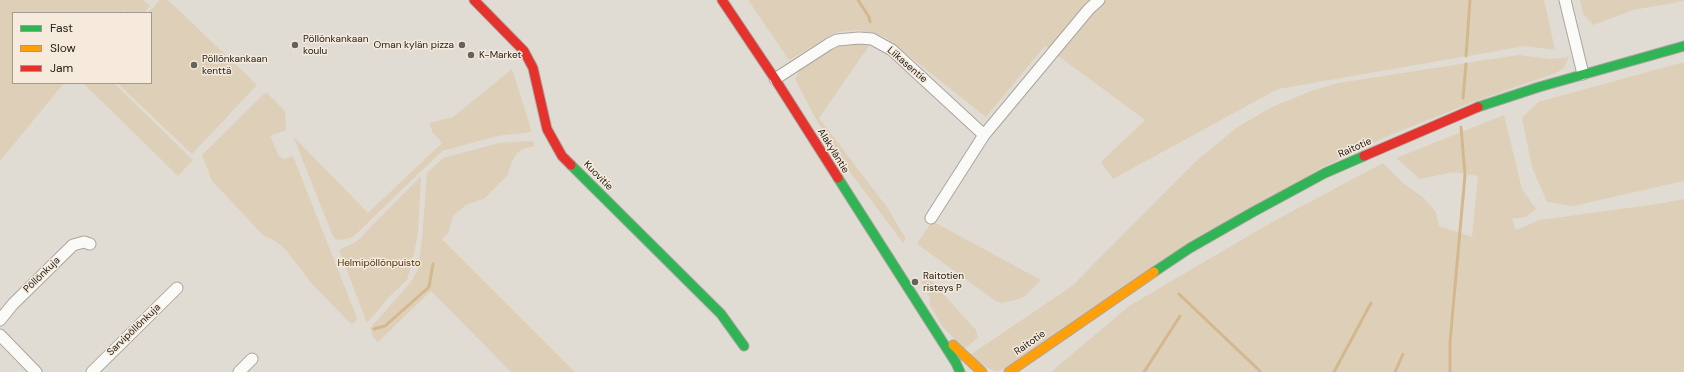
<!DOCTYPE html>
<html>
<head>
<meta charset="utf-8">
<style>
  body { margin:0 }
  #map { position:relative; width:1684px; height:372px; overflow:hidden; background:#e1dcd3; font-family:"DM Sans",sans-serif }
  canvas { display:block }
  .legend { position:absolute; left:12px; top:12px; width:140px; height:72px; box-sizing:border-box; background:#f5eadb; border:1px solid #a29a8f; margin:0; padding:5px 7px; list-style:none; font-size:12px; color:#25211c }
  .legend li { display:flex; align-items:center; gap:8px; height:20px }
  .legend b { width:20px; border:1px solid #a29a8f }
</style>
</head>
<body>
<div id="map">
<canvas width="1684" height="372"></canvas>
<ul class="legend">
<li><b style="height:5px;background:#30b455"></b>Fast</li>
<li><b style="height:5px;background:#ff9f0a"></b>Slow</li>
<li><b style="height:5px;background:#e5322d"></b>Jam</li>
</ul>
</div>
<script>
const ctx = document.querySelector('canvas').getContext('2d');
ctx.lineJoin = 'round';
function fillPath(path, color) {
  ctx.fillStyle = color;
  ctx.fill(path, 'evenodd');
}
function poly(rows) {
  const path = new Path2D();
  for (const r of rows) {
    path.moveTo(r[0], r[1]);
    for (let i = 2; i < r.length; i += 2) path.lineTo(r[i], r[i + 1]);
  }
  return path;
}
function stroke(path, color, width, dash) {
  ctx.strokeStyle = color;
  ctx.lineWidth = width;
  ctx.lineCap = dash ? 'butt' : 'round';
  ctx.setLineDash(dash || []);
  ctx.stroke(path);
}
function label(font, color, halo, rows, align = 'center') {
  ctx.font = font + ' "DM Sans",sans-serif';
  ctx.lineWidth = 3;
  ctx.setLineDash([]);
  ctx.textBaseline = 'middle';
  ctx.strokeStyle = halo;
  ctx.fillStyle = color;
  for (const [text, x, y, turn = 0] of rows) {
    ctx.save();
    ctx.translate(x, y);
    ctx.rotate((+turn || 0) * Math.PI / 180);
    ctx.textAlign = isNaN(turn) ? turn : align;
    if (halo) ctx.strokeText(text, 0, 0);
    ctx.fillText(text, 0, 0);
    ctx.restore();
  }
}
const green = poly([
  [0,0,143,0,150,6,144,13,122,13,129,5,121,13,13,13,13,83,64,83,0,161],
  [160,0,168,0,257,85,192,154,117,83,151,83,151,13,148,13],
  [748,0,1544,0,1555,50,1525,46,1278,89,1113,179,1101,162,1145,120,1045,46,986,117,885,37,873,33,859,30,837,32,789,60],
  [1580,0,1684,0,1684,1,1633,10,1593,25,1583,14],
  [848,43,871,43,819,118,887,207,906,239,903,243,847,168,816,119,795,79,800,69,829,50],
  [1518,55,1551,59,1569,57,1564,68,1556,73,1470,103,1381,139,1321,168,1016,363,997,372,981,365,970,355,1072,286,1195,162,1236,128,1272,107,1314,90,1338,83],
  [1684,62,1684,181,1573,206,1547,202,1532,167,1522,118,1538,102],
  [512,69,532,132,497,136,442,151,353,237,341,240,335,239,332,234,293,136,368,213,442,143,433,133,429,123,453,117],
  [83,83,114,83,193,160,178,176],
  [266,92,285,111,286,130,270,136,279,156,284,159,293,156,357,318,355,323,351,324,312,284,286,250,275,241,263,235,212,181,202,155],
  [1504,115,1522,189,1536,209,1526,217,1512,219,1516,230,1540,220,1664,203,1684,199,1684,372,1051,372,1129,306,1272,222,1383,163,1403,183,1424,198,1436,212,1439,226,1472,237,1478,176,1453,172,1420,179,1396,158],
  [532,141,534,143,534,146,523,149,517,153,512,162,507,176,485,198,466,205,453,216,448,233,442,239,575,372,511,372,431,291,378,342,373,337,370,328,410,283,418,270,422,239,427,173,443,158,499,143],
  [421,176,418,232,412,263,407,280,389,297,367,323,339,250,356,242],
  [932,221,1041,280,1025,296,1019,299,1002,303,996,301,917,244],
  [928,277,976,330,978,338,964,349,942,326,930,305,930,298,921,282]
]);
const stream = poly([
  [858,0,869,17,870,22],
  [1466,56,1470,0],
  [1463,98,1466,64],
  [1179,294,1261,372],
  [374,329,385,326,429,287,433,264],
  [1144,372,1180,316],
  [1334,372,1371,303],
  [1395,372,1403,354],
  [1450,372,1450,342,1465,175,1461,127]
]);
const street = poly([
  [1565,0,1583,74],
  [775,79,829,44,837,40,859,38,872,39,892,50,984,135,1089,9,1099,0],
  [931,218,984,135],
  [0,320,13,304,73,245,84,242,90,244],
  [0,335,36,372],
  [92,372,177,288],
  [239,372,252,359]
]);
const fast = poly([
  [1478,107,1539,87,1684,46],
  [571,165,721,314,744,346],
  [838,178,956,363,960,372],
  [1154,272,1190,248,1253,212,1325,173,1364,156]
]);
const slow = poly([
  [953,345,982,372],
  [1009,372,1154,272]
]);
const jam = poly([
  [474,0,524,51,533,68,547,129,562,156,571,165],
  [722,0,775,79,838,178],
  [1364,156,1478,107]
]);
const markers = [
  [295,45,4,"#67625c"],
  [462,45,4,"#67625c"],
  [471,55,4,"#67625c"],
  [194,65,4,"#67625c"],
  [915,282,4,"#67625c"]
];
const poiNames = [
  ["Pöllönkankaan",303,39],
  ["koulu",303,51],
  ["Oman kylän pizza",454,45,"right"],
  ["K-Market",479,55],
  ["Pöllönkankaan",202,59],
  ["kenttä",202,71],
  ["Raitotien",923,276],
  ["risteys P",923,288]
];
const streetNames = [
  ["Liikasentie",907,65,41],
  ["Raitotie",1355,148,-24],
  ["Alakyläntie",833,151,58],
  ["Kuovitie",598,176,45],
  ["Pöllönkuja",42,275,-44],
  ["Sarvipöllönkuja",134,330,-44],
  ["Raitotie",1030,343,-35]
];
const parkNames = [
  ["Helmipöllönpuisto",379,263]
];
fillPath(green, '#decfb8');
stroke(stream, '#d4b88d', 3);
stroke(street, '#aaa69f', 13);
stroke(fast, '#aaa69f', 11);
stroke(slow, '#aaa69f', 11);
stroke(jam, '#aaa69f', 11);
stroke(street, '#fafaf8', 11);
stroke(fast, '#30b455', 9);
stroke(slow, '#ff9f0a', 9);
stroke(jam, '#e5322d', 9);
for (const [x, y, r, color] of markers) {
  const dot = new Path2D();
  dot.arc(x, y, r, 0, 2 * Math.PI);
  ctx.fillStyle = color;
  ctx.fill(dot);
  stroke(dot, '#f5eadb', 1.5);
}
label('10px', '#25211c', '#f5eadb', poiNames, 'left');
label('10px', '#25211c', '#f5eadb', streetNames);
label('10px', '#4d3402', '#f5eadb', parkNames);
</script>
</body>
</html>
